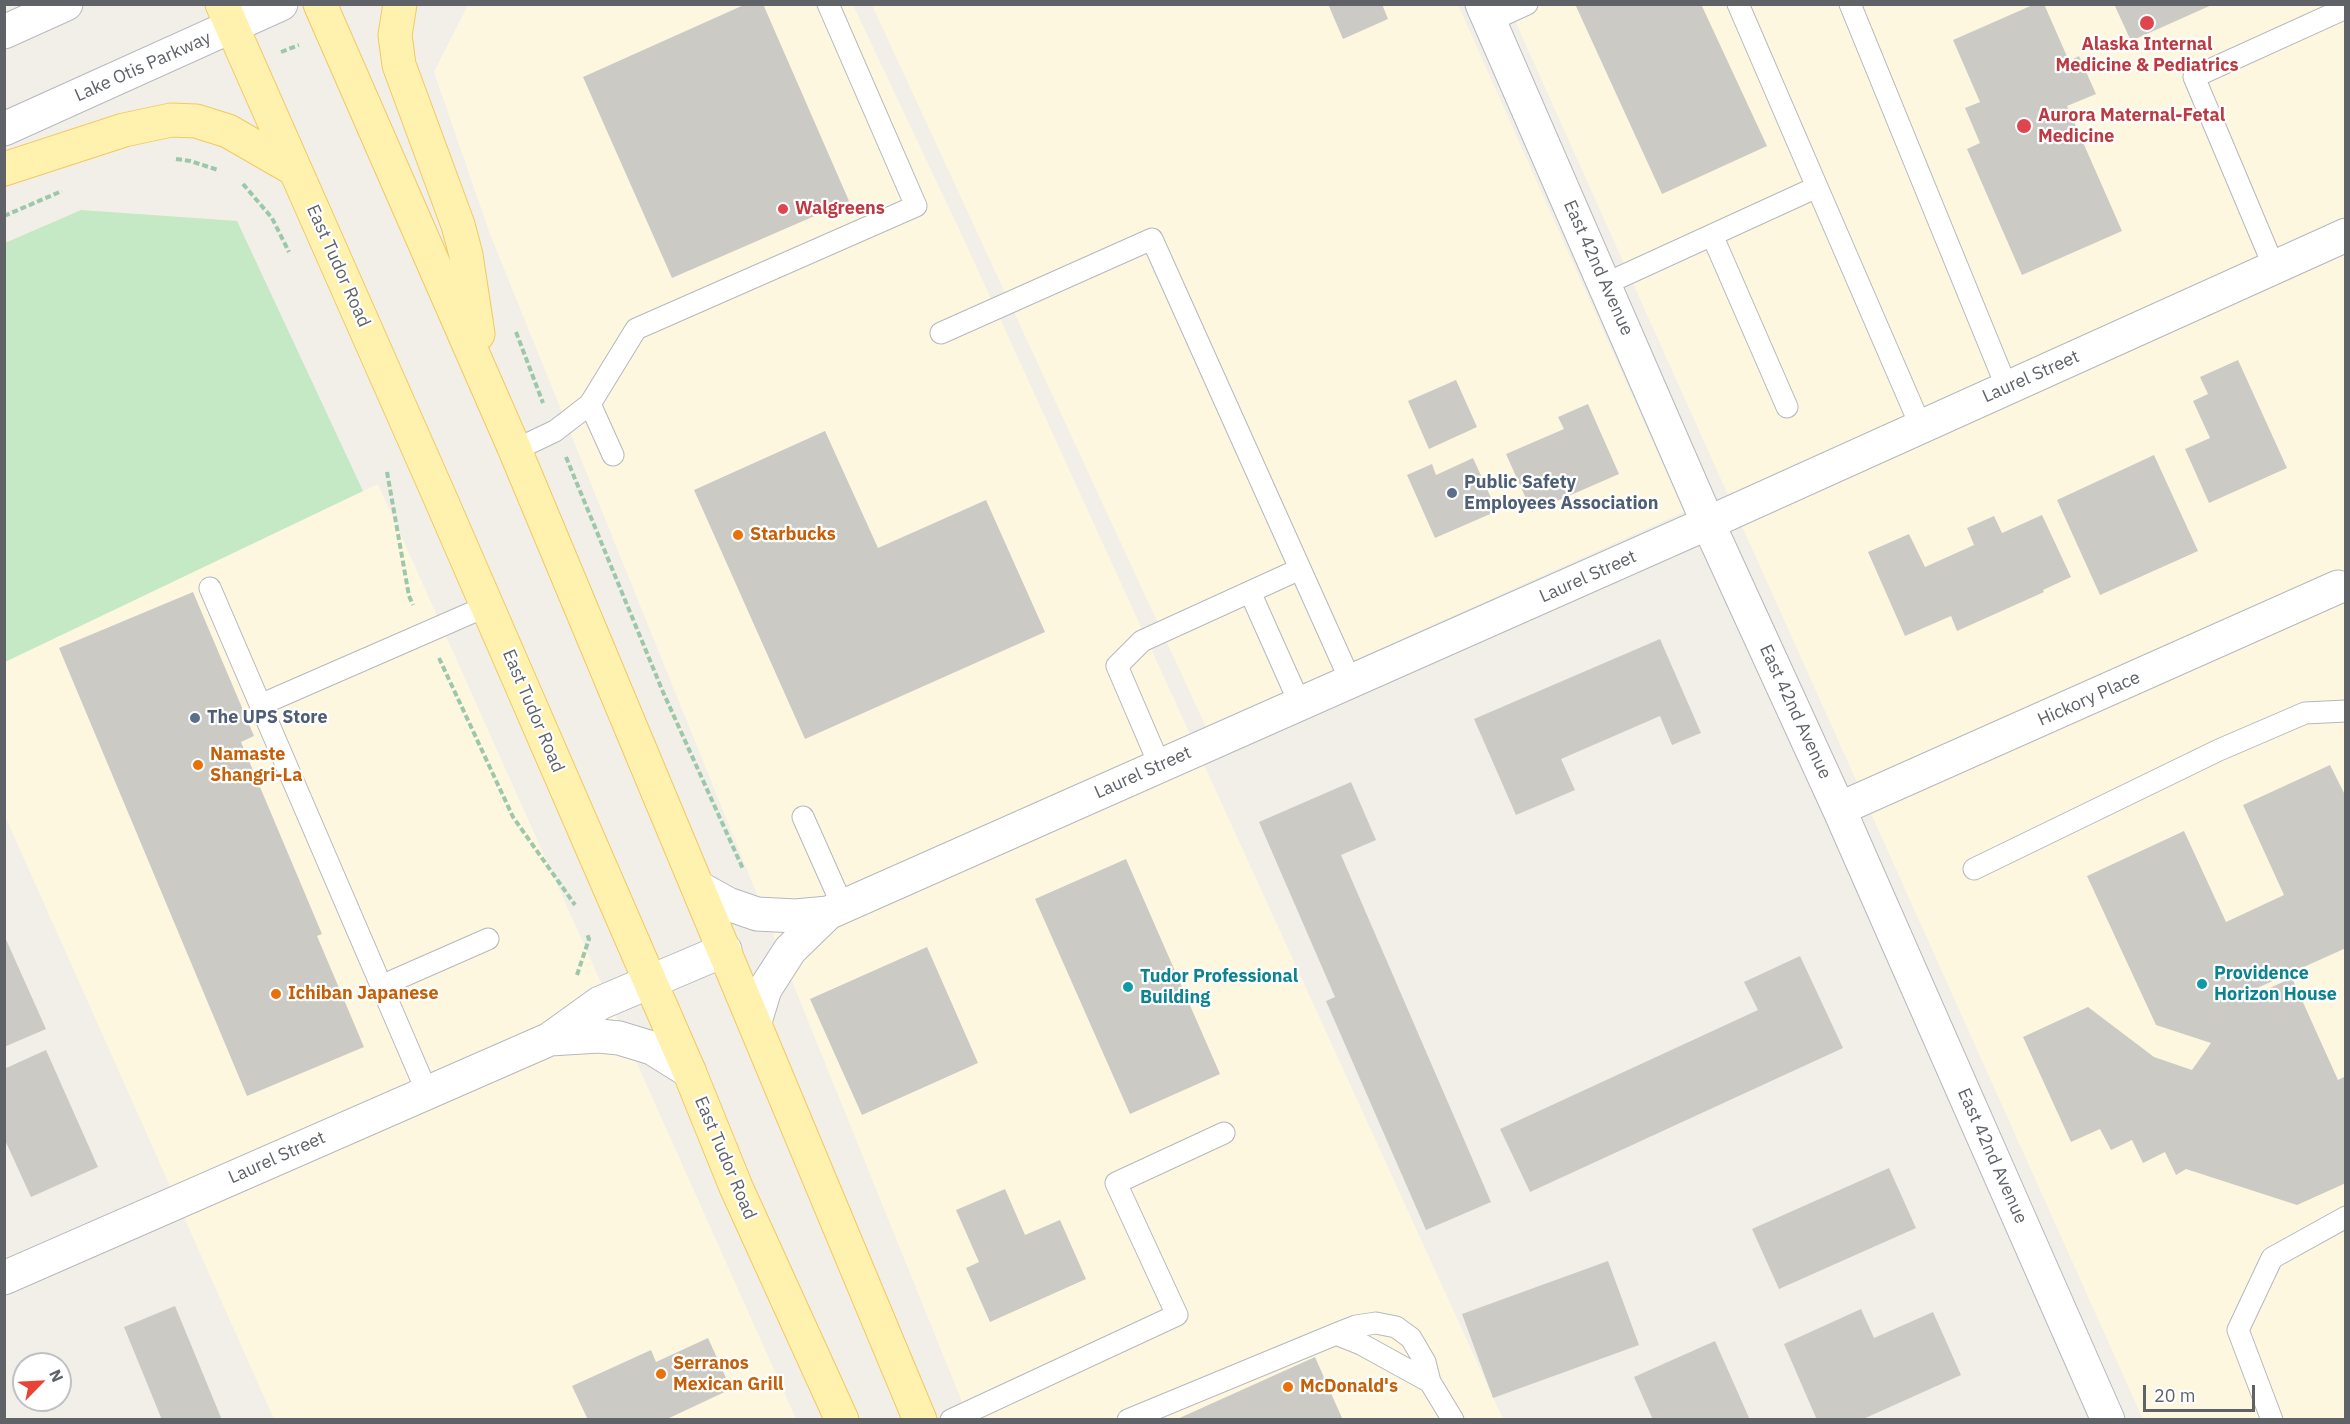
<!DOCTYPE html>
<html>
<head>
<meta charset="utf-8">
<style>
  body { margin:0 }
  #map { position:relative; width:2350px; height:1424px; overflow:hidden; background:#f1efe8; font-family:"IBM Plex Sans",sans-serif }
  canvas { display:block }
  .frame { position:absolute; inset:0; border:6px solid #5f6368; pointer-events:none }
  .north { position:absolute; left:12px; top:1352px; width:60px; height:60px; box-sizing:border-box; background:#fff; border:2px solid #bfc1c3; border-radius:50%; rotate:66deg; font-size:16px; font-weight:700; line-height:24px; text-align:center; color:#5f6368 }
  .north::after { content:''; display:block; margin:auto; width:21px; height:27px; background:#ea4335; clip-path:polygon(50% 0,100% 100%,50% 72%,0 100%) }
  .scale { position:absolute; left:2143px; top:1385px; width:112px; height:27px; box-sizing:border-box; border:3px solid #5f6368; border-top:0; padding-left:8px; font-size:18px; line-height:21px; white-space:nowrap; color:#5f6368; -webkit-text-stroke:4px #fff; paint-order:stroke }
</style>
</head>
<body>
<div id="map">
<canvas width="2350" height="1424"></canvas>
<div class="frame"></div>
<div class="north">N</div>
<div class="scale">20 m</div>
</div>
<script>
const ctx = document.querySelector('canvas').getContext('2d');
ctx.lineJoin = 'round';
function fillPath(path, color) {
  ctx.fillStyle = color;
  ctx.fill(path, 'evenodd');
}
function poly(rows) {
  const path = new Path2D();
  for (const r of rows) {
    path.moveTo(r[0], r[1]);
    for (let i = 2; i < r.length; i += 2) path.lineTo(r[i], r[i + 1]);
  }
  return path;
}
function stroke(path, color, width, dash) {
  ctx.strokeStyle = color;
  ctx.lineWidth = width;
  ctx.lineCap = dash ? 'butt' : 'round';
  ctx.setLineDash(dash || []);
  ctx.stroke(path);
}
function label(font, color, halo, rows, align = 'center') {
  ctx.font = font + ' "IBM Plex Sans",sans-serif';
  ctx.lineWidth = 4.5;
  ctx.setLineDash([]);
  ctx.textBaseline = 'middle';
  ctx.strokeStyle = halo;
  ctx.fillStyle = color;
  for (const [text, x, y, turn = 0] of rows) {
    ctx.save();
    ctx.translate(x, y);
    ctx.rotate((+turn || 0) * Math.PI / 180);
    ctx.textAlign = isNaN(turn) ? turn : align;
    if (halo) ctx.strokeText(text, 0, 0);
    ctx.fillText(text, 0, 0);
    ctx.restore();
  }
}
const commercial = poly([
  [468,5,853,5,965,242,1503,1419,969,1419,490,234,434,72],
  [872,5,1458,5,1684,512,1206,727],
  [1508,5,2345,5,2345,1419,2143,1419],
  [378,484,796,1419,274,1419,5,816,4,662]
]);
const green = poly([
  [81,210,237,221,363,491,5,662,5,243]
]);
const building = poly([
  [746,4,763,4,849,201,672,278,583,77],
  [1328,4,1382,4,1388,19,1343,39],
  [1575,4,1701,4,1767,146,1662,194],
  [2035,4,2044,4,2069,61,2079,56,2096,94,2067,106,2122,231,2022,275,1967,149,1980,143,1965,108,1980,102,1953,40],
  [2114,4,2214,4,2131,41],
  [2238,360,2287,468,2209,503,2185,449,2210,438,2193,401,2208,394,2200,377],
  [1456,380,1477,427,1429,449,1408,401],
  [1588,404,1619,474,1532,512,1506,454,1564,429,1558,417],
  [825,431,878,548,986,500,1045,632,805,739,694,490],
  [2154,455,2198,551,2100,595,2057,500],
  [1473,458,1497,511,1435,538,1407,475,1432,464,1436,475],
  [2042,515,2071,577,2043,590,2044,592,1957,631,1951,616,1905,636,1868,552,1909,534,1925,567,1974,545,1967,528,1994,516,2002,533],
  [193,592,254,736,241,742,322,934,317,936,364,1047,247,1096,59,648],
  [1660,639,1701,733,1672,745,1660,716,1561,759,1575,790,1516,815,1474,719],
  [2330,765,2346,797,2346,948,2255,989,2256,994,2292,978,2338,1080,2346,1076,2346,1183,2297,1205,2186,1169,2176,1175,2165,1152,2143,1163,2132,1140,2111,1150,2100,1129,2071,1142,2023,1037,2088,1007,2154,1057,2192,1070,2211,1043,2156,1025,2087,876,2184,831,2226,922,2284,895,2243,805],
  [1351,782,1376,840,1341,855,1491,1202,1426,1230,1326,1001,1335,997,1259,822],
  [1126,859,1220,1074,1130,1114,1035,899],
  [4,935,46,1029,4,1047],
  [927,947,978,1063,862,1115,810,999],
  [1800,956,1843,1048,1530,1192,1500,1129,1758,1010,1744,982],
  [46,1050,98,1167,31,1197,4,1138,4,1069],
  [1889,1168,1916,1228,1779,1289,1752,1229],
  [1005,1189,1025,1235,1060,1220,1086,1279,990,1322,966,1268,979,1262,956,1210],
  [1608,1261,1639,1345,1493,1398,1462,1314],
  [175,1306,222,1420,162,1420,124,1327],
  [1861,1309,1874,1338,1933,1312,1961,1375,1861,1420,1817,1420,1784,1344],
  [708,1338,731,1389,665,1420,588,1420,572,1386,651,1350,656,1362],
  [1715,1341,1750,1420,1653,1420,1634,1377],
  [1315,1357,1342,1418,1338,1420,1175,1420]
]);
const path = poly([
  [281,52,299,45],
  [176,159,190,161,218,170],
  [243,184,272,218,289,252],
  [4,216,62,191],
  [516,332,543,403],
  [566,457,663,692,743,869],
  [387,472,409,596,413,605],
  [439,658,513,817,575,905],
  [577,975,589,939,587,934]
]);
const service = poly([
  [1738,4,1817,187],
  [1850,4,2007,388],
  [1490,21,1527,4],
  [1712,235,1787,407],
  [2274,267,2194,77,2346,8],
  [1605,284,1817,187,1921,427],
  [941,333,1152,239,1351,682],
  [590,404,613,455],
  [515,450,555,431,590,404,636,329,916,206,828,4],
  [210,588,427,1092],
  [1250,592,1300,704],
  [260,705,487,606],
  [1160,766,1117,666,1142,641,1300,569],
  [803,817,843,907],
  [1974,869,2219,750,2305,713,2346,711],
  [381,986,488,939],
  [1336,1334,1361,1344,1430,1382],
  [951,1420,1177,1315,1116,1183,1224,1133],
  [1128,1420,1336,1334,1356,1326,1376,1323,1396,1327,1411,1338,1425,1362,1430,1382,1453,1420],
  [2272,1420,2238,1330,2272,1258,2346,1217]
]);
const minor = poly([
  [1482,4,1708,523,1839,809,2108,1420],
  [1839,809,2338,587],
  [699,888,728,904,757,914,796,916,828,913,1708,523,2346,235],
  [755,1022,765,989,790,950,828,913],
  [550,1039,599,1036,619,1038,652,1048,689,1071],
  [4,1278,550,1039,600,1003,725,950]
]);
const secondary = poly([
  [4,32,66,4],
  [4,129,281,4]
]);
const primary = poly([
  [222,4,438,493,689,1071,736,1187,842,1420],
  [320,4,515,450,920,1420],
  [400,4,395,35,399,65,458,225,466,255,478,334],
  [4,169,124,130,171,120,196,121,228,131,294,169]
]);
const markers = [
  [2147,23,8,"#e0444e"],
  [2024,126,8,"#e0444e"],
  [783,209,6,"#e0444e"],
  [1452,493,6,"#5c6f8a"],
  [738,535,6,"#e8710a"],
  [195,718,6,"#5c6f8a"],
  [198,765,6,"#e8710a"],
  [2202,984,6,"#0f9aa8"],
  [1128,987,6,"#0f9aa8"],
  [276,994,6,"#e8710a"],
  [661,1374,6,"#e8710a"],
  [1288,1387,6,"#e8710a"]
];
const healthNames = [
  ["Alaska Internal",2147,45,"center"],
  ["Medicine & Pediatrics",2147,66,"center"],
  ["Aurora Maternal-Fetal",2038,116],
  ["Medicine",2038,137],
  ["Walgreens",795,209]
];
const streetNames = [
  ["Lake Otis Parkway",143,67,-24],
  ["East Tudor Road",338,266,66],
  ["East 42nd Avenue",1598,268,66],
  ["Laurel Street",2031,377,-24],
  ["Laurel Street",1588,577,-24],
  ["Hickory Place",2089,699,-24],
  ["East Tudor Road",533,711,67],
  ["East 42nd Avenue",1795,712,65],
  ["Laurel Street",1143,773,-24],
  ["East 42nd Avenue",1992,1156,66],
  ["Laurel Street",277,1158,-24],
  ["East Tudor Road",725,1158,67]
];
const serviceNames = [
  ["Public Safety",1464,483],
  ["Employees Association",1464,504],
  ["The UPS Store",207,718]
];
const foodNames = [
  ["Starbucks",750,535],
  ["Namaste",210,755],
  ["Shangri-La",210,776],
  ["Ichiban Japanese",288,994],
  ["Serranos",673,1364],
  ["Mexican Grill",673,1385],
  ["McDonald's",1300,1387]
];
const cultureNames = [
  ["Providence",2214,974],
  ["Horizon House",2214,995],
  ["Tudor Professional",1140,977],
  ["Building",1140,998]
];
fillPath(commercial, '#fef7e0');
fillPath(green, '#c5e8c5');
fillPath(building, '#cccac5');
stroke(service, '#b5b8bc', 23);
stroke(minor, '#b5b8bc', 35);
stroke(secondary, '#b6babf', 35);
stroke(primary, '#f2c960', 35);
stroke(path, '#9cc7a9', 4, [6, 3]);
stroke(service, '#fff', 21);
stroke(minor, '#fff', 33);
stroke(secondary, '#fff', 33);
stroke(primary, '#fff2af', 33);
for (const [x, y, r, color] of markers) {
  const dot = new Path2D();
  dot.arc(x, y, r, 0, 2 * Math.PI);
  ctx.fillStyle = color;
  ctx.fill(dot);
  stroke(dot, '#fff', 2);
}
label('bold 18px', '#be3a42', '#fff', healthNames, 'left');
label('18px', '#5f6368', '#fff', streetNames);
label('bold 18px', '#4e5e75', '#fff', serviceNames, 'left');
label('bold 18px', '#c56008', '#fff', foodNames, 'left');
label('bold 18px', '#0d838f', '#fff', cultureNames, 'left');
</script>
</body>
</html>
